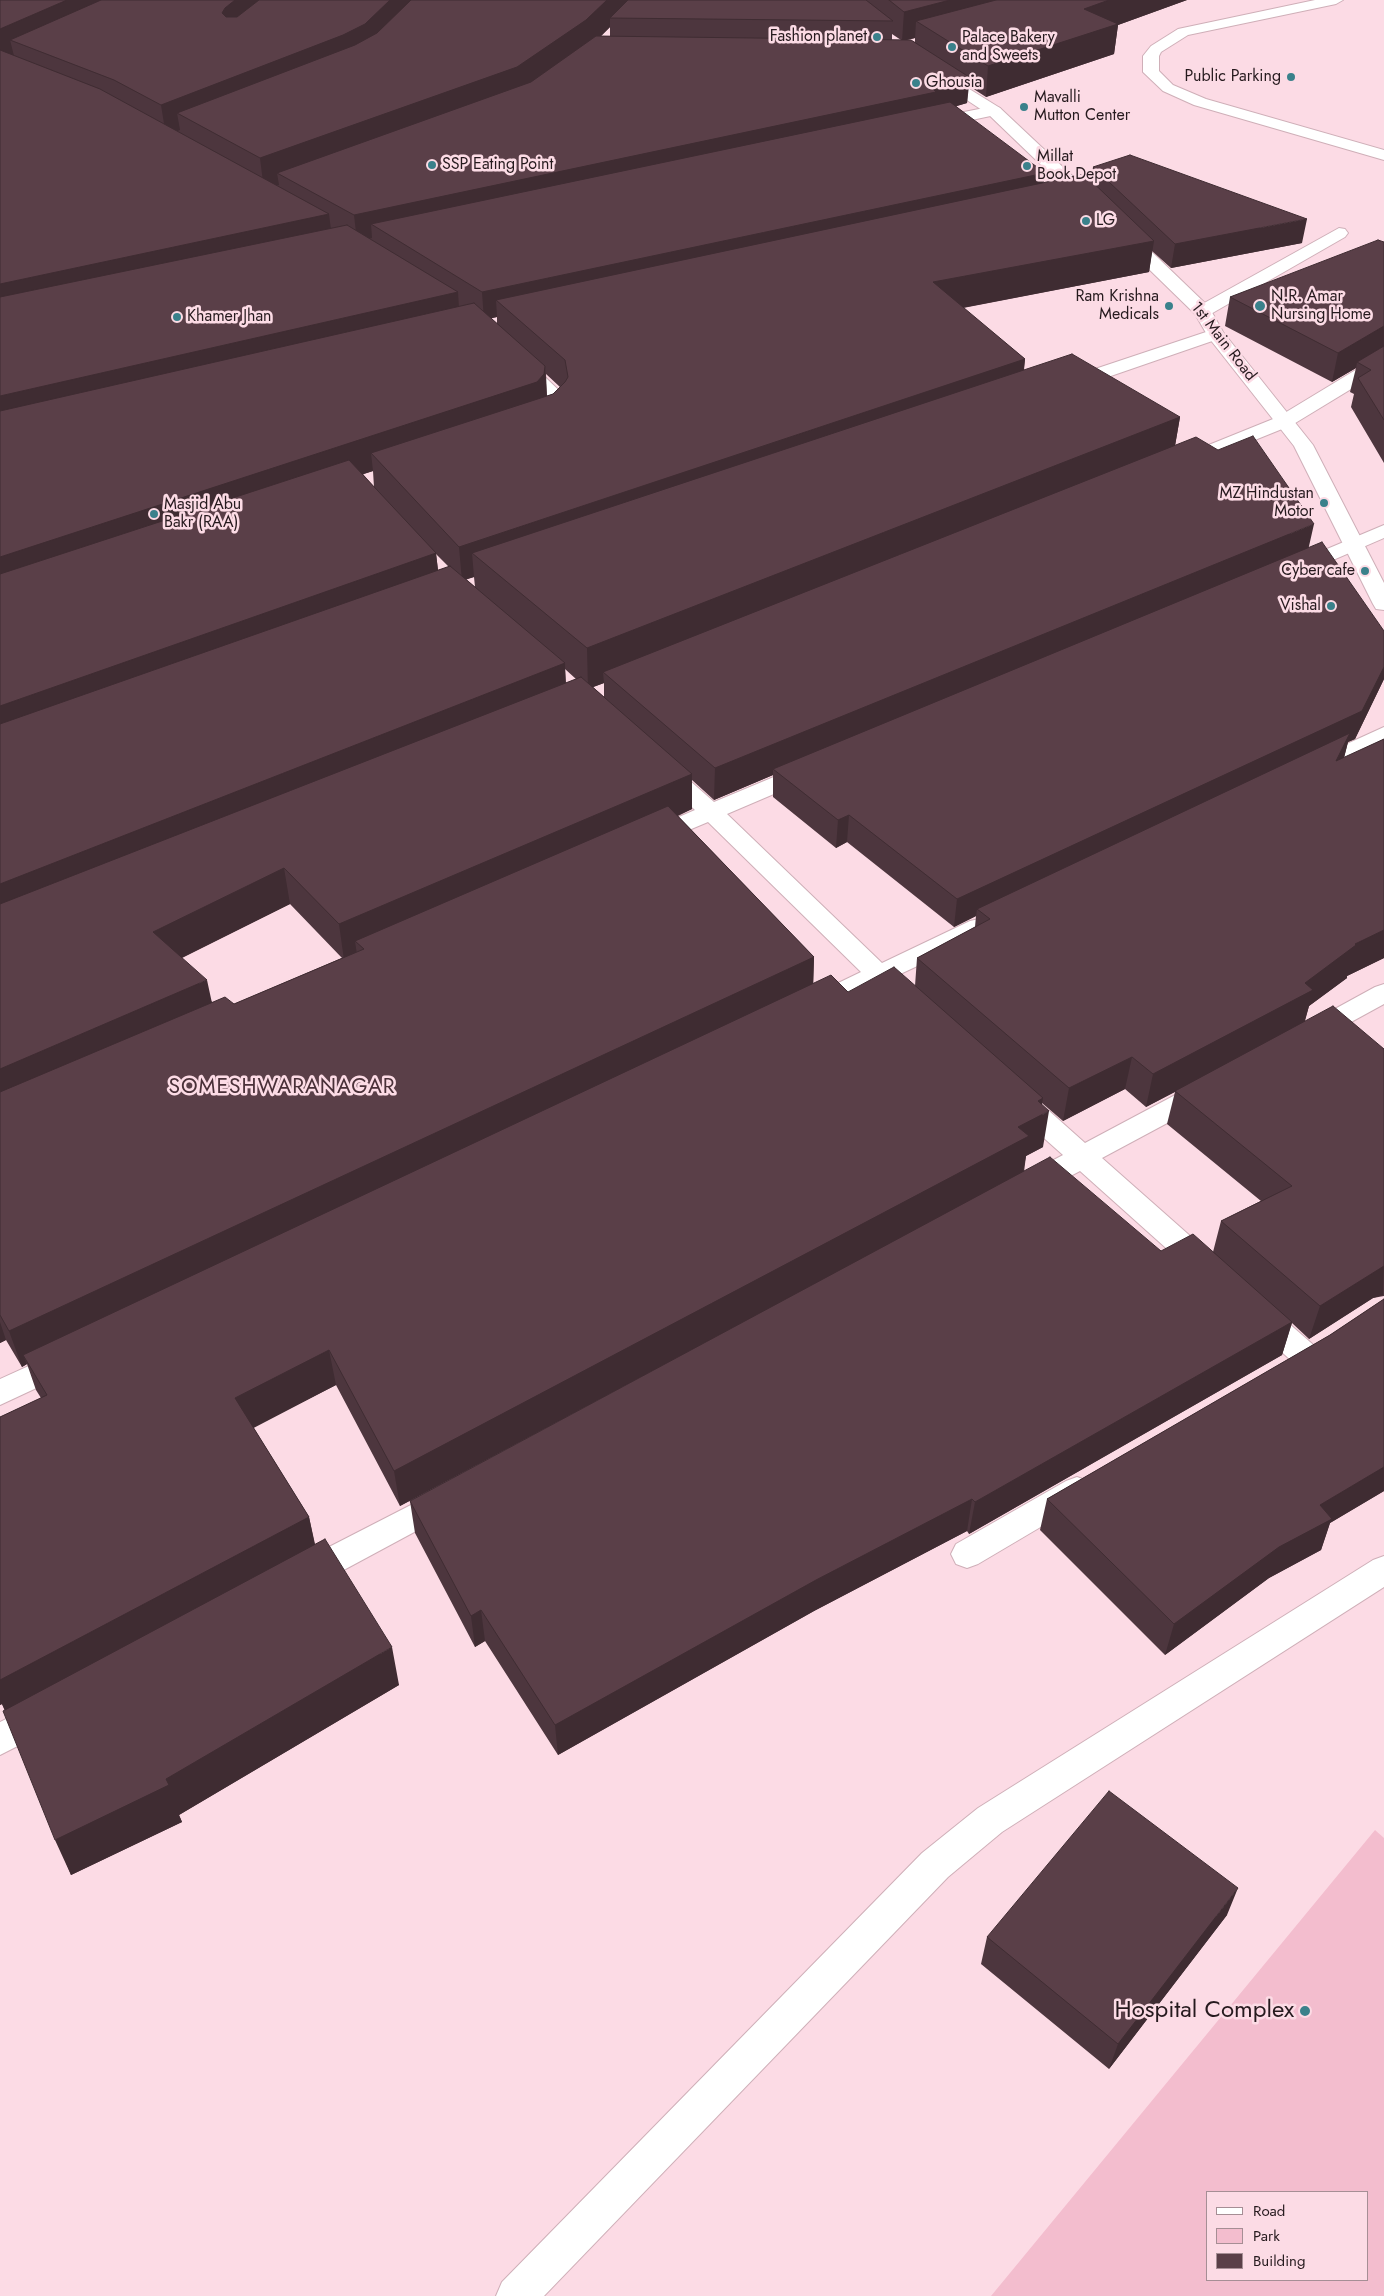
<!DOCTYPE html>
<html>
<head>
<meta charset="utf-8">
<style>
  body { margin:0 }
  #map { position:relative; width:1384px; height:2296px; overflow:hidden; background:#fcdbe5; font-family:Jost,sans-serif }
  canvas { display:block }
  .legend { position:absolute; left:1206px; top:2191px; width:162px; height:90px; box-sizing:border-box; background:#fcdbe5; border:1px solid #a68e95; margin:0; padding:6px 9px; list-style:none; font-size:15px; color:#261a1e }
  .legend li { display:flex; align-items:center; gap:10px; height:25px }
  .legend b { width:25px; border:1px solid #a68e95 }
</style>
</head>
<body>
<div id="map">
<canvas width="1384" height="2296"></canvas>
<ul class="legend">
<li><b style="height:6px;background:#fff"></b>Road</li>
<li><b style="height:14px;background:#f3bdce"></b>Park</li>
<li><b style="height:14px;background:#5a3f48"></b>Building</li>
</ul>
</div>
<script>
const ctx = document.querySelector('canvas').getContext('2d');
ctx.lineJoin = 'round';
function fillPath(path, color) {
  ctx.fillStyle = color;
  ctx.fill(path, 'evenodd');
}
function poly(rows) {
  const path = new Path2D();
  for (const r of rows) {
    path.moveTo(r[0], r[1]);
    for (let i = 2; i < r.length; i += 2) path.lineTo(r[i], r[i + 1]);
  }
  return path;
}
function stroke(path, color, width, dash) {
  ctx.strokeStyle = color;
  ctx.lineWidth = width;
  ctx.lineCap = dash ? 'butt' : 'round';
  ctx.setLineDash(dash || []);
  ctx.stroke(path);
}
function label(font, color, halo, rows, align = 'center') {
  ctx.font = font + ' Jost,sans-serif';
  ctx.lineWidth = 5;
  ctx.setLineDash([]);
  ctx.textBaseline = 'middle';
  ctx.strokeStyle = halo;
  ctx.fillStyle = color;
  for (const [text, x, y, turn = 0] of rows) {
    ctx.save();
    ctx.translate(x, y);
    ctx.rotate((+turn || 0) * Math.PI / 180);
    ctx.textAlign = isNaN(turn) ? turn : align;
    if (halo) ctx.strokeText(text, 0, 0);
    ctx.fillText(text, 0, 0);
    ctx.restore();
  }
}
const green = poly([
  [1375,1830,1384,1838,1384,2296,991,2296],
  [1208,2192,1368,2192,1368,2280,1208,2280]
]);
const lane = poly([
  [1315,0,1343,0,1336,4,1188,35,1161,52,1159,56,1159,71,1173,85,1206,99,1384,150,1384,160,1194,105,1163,91,1143,72,1143,56,1151,46,1178,29,1315,0],
  [1384,1556,1384,1587,1002,1832,948,1877,544,2296,496,2296,502,2282,922,1853,978,1808,1373,1560,1384,1556]
]);
const street = poly([
  [994,106,1000,108,1002,111,1000,114,934,128,926,123,934,118,994,106],
  [1339,228,1345,229,1348,233,1345,237,1209,315,1203,316,1197,315,1194,311,1197,307,1339,228],
  [1215,329,1221,330,1224,334,1221,338,1076,388,1069,390,1062,388,1060,384,1062,380,1215,329],
  [1384,355,1384,369,1292,425,1188,467,1174,467,1171,463,1174,459,1278,417,1377,357,1384,355],
  [518,356,525,358,567,398,568,410,551,426,537,426,534,422,548,408,549,400,511,366,509,362,511,358,518,356],
  [1384,525,1384,538,1303,573,1296,575,1289,573,1286,569,1289,565,1384,525],
  [1384,727,1384,743,1319,774,1311,776,1303,774,1299,769,1303,764,1384,727],
  [664,763,672,765,714,802,800,766,808,764,816,766,820,771,816,776,727,814,882,963,970,921,979,919,988,921,991,927,988,933,896,976,905,987,901,993,892,996,883,993,876,986,821,1012,812,1015,803,1012,799,1006,803,1000,861,972,708,822,658,843,650,846,642,843,638,838,642,833,695,810,652,770,656,765,664,763],
  [1384,984,1384,1004,1320,1039,1311,1042,1302,1039,1298,1033,1302,1027,1375,987,1384,984],
  [1203,1082,1212,1085,1216,1092,1212,1099,1102,1158,1215,1258,1219,1266,1215,1274,1205,1277,1195,1274,1080,1171,1040,1192,1030,1195,1020,1192,1016,1185,1020,1178,1063,1155,1009,1107,1006,1100,1009,1093,1019,1090,1029,1093,1085,1143,1194,1085,1203,1082],
  [1260,1304,1270,1307,1318,1349,1322,1357,1318,1365,1307,1369,1296,1365,1250,1323,1245,1315,1250,1307,1260,1304],
  [64,1350,75,1354,79,1362,75,1370,0,1405,0,1379,64,1350],
  [1077,1477,1088,1481,1093,1490,1088,1499,978,1564,967,1568,956,1564,951,1554,956,1544,1066,1481,1077,1477],
  [446,1487,457,1491,462,1500,457,1509,314,1586,303,1590,292,1586,287,1576,292,1566,446,1487],
  [45,1700,57,1704,62,1715,57,1726,0,1755,0,1722,45,1700]
]);
const secondary = poly([
  [937,69,1000,108,1099,201,1101,205,1099,209,1087,209,988,114,932,77,929,74,937,69],
  [1124,230,1130,231,1209,307,1223,332,1313,445,1384,583,1384,610,1376,609,1373,604,1294,446,1209,338,1195,314,1118,239,1115,235,1118,231,1124,230]
]);
const wall = poly([
  [0,0,1187,0,1118,25,1114,54,986,97,969,86,967,103,956,106,1043,183,1091,181,1093,167,1302,243,1171,268,1152,251,1149,272,963,308,1025,359,1024,370,1180,417,1175,446,1308,548,1384,631,1384,679,1355,739,1348,742,1344,758,1384,739,1384,958,1347,976,1347,978,1309,1006,1305,1021,1384,1049,1384,1296,1373,1298,1309,1339,1292,1323,1282,1355,969,1534,967,1531,814,1611,558,1755,485,1641,475,1647,415,1533,410,1501,673,1360,400,1506,336,1385,253,1427,309,1517,315,1544,399,1685,179,1815,182,1822,71,1875,5,1710,2,1704,0,1705,0,1417,41,1398,36,1390,27,1364,22,1367,6,1340,0,1343],
  [610,27,610,36,601,36],
  [892,34,901,40,892,40],
  [915,38,915,42,907,40],
  [497,317,497,324,491,318],
  [546,374,560,387,553,394,547,396],
  [373,471,374,487,363,474],
  [436,554,449,567,438,570],
  [474,577,475,587,466,579],
  [565,669,576,679,566,683],
  [604,683,604,697,593,687],
  [773,775,773,797,836,848,847,842,954,927,976,916,975,927,917,958,915,986,848,992,813,983,814,957,678,816,692,809,692,780,714,800],
  [290,904,342,958,234,1004,212,1002,182,958],
  [1125,1089,1146,1107,1175,1092,1167,1124,1261,1201,1221,1221,1213,1252,1161,1251,1024,1172,1026,1156,1043,1147,1042,1103,1063,1121],
  [1384,242,1384,463,1351,407,1354,394,1350,392,1356,368,1332,382,1225,326,1230,297],
  [1384,1299,1384,1491,1330,1523,1321,1550,1269,1578,1165,1655,1040,1530,1047,1499,1330,1335],
  [1227,1915,1109,2069,981,1964,987,1937]
]);
const shadedWall = poly([
  [67,0,139,0,10,40,14,56,0,62,0,29],
  [235,0,279,0,226,43,222,13,225,8],
  [390,0,423,0,346,65,177,113,180,130,166,136,161,105],
  [607,0,638,0,610,18,610,27,587,50,519,97,277,173,279,185,264,190,260,158],
  [950,0,1050,0,916,21,915,38,902,41,904,12],
  [1109,0,1187,0,1118,25,1114,54,986,97,988,66,1084,9],
  [969,77,967,103,934,113,371,224,372,238,357,241,354,215,933,89],
  [1045,173,1041,199,496,300,497,317,484,320,482,292],
  [329,214,333,246,0,318,0,284],
  [1307,219,1302,243,1171,268,1175,244],
  [1154,241,1149,272,930,314,933,282],
  [458,292,460,325,0,432,0,396],
  [1384,326,1384,354,1357,362,1356,368,1332,382,1338,353],
  [1025,359,1021,392,472,553,474,577,462,581,459,547],
  [545,366,547,400,371,453,373,471,0,595,0,557],
  [1180,417,1173,457,603,672,604,683,588,689,587,648],
  [1314,524,1307,555,773,769,773,775,714,800,715,768],
  [436,553,440,588,0,745,0,706],
  [565,663,566,698,0,924,0,884],
  [1384,667,1384,679,1355,739,1348,742,1342,765,977,909,976,916,954,927,957,899],
  [692,774,692,809,364,952,364,949,355,941,357,955,344,960,339,924],
  [849,815,847,842,836,848,838,820],
  [284,868,290,904,161,968,153,932],
  [1384,930,1384,958,1347,976,1347,978,1309,1006,1304,1023,1146,1107,1153,1074,1305,983,1355,944],
  [814,957,813,993,23,1355,27,1364,22,1367,9,1331],
  [207,980,215,1017,0,1110,0,1069],
  [1132,1057,1125,1089,1063,1121,1069,1088],
  [1043,1098,1040,1116,1049,1111,1043,1147,1026,1156,1023,1172,400,1506,394,1471,1018,1127,1038,1101],
  [1384,1266,1383,1295,1373,1298,1309,1339,1320,1306],
  [0,1322,6,1340,0,1343],
  [1292,1322,1282,1355,969,1534,975,1502],
  [329,1350,336,1385,244,1433,235,1398],
  [1384,1467,1384,1491,1330,1523,1321,1550,1269,1578,1165,1655,1174,1624,1320,1505],
  [972,1499,967,1531,814,1611,558,1755,555,1725,816,1580],
  [309,1517,316,1551,7,1716,2,1704,0,1705,0,1680],
  [481,1610,485,1641,475,1647,471,1616],
  [392,1647,399,1685,179,1815,182,1822,71,1875,55,1840,166,1779],
  [1238,1888,1227,1915,1109,2069,1118,2044]
]);
const building = poly([
  [0,0,67,0,0,29,0,0],
  [101,0,235,0,225,8,222,13,226,17,237,17,259,0,390,0,365,24,343,35,161,105,114,80,10,40,101,0],
  [411,0,607,0,586,20,517,67,260,158,177,113,355,45,377,33,411,0],
  [628,0,866,0,893,21,610,18,628,0],
  [889,0,950,0,904,12,889,0],
  [996,0,1109,0,1084,9,1118,24,988,66,916,21,996,0],
  [596,36,911,40,969,77,933,89,936,92,354,215,277,173,531,82,596,36],
  [0,50,100,89,329,214,0,284,0,50],
  [950,102,1045,173,482,292,371,224,950,102],
  [1130,155,1307,219,1175,244,1093,167,1130,155],
  [1084,174,1154,241,933,282,1025,359,459,547,371,453,553,394,565,382,568,377,565,360,496,300,1084,174],
  [347,225,458,292,0,396,0,297,347,225],
  [1378,240,1384,242,1384,326,1338,353,1230,297,1378,240],
  [474,303,545,366,544,374,537,382,0,557,0,411,474,303],
  [1384,346,1384,420,1358,378,1371,370,1357,362,1384,346],
  [1072,354,1180,417,587,648,472,553,1072,354],
  [1253,436,1314,524,715,768,603,672,1196,437,1218,450,1253,436],
  [349,460,436,553,0,706,0,574,349,460],
  [1322,542,1384,631,1384,667,1362,711,957,899,849,815,838,820,773,769,1322,542],
  [450,566,565,663,0,884,0,724,450,566],
  [581,677,692,774,339,924,284,868,153,932,207,980,0,1069,0,904,581,677],
  [1350,733,1336,761,1384,739,1384,930,1355,944,1356,945,1305,983,1313,990,1153,1074,1132,1057,1069,1088,917,958,990,919,977,909,1350,733],
  [668,806,814,957,9,1331,0,1315,0,1092,225,997,234,1004,364,949,355,941,668,806],
  [894,967,1043,1098,1038,1101,1049,1111,1018,1127,1029,1136,394,1471,329,1350,235,1398,309,1517,0,1680,0,1417,47,1395,23,1355,831,975,848,992,894,967],
  [1333,1006,1384,1049,1384,1266,1320,1306,1221,1221,1292,1186,1175,1091,1333,1006],
  [1050,1157,1161,1251,1193,1234,1292,1322,975,1502,972,1499,816,1580,555,1725,481,1610,471,1616,410,1501,1050,1157],
  [1384,1299,1384,1467,1320,1505,1332,1519,1279,1547,1174,1624,1047,1499,1330,1335,1384,1299],
  [325,1539,392,1647,166,1779,169,1785,55,1840,3,1711,325,1539],
  [1109,1791,1238,1888,1118,2044,987,1937,1109,1791]
]);
const markers = [
  [877,37,5,"#3a818b"],
  [952,47,5,"#3a818b"],
  [1291,77,5,"#3a818b"],
  [916,83,5,"#3a818b"],
  [1024,107,5,"#3a818b"],
  [432,165,5,"#3a818b"],
  [1027,166,5,"#3a818b"],
  [1086,221,5,"#3a818b"],
  [1169,306,5,"#3a818b"],
  [1260,306,6,"#3a818b"],
  [177,317,5,"#3a818b"],
  [1324,503,5,"#3a818b"],
  [154,514,5,"#3a818b"],
  [1365,571,5,"#3a818b"],
  [1331,606,5,"#3a818b"],
  [1305,2011,6,"#3a818b"]
];
const farPoinames = [
  ["Fashion planet",867,37,"right"],
  ["Palace Bakery",962,38],
  ["and Sweets",962,56],
  ["Public Parking",1281,77,"right"],
  ["Ghousia",926,83],
  ["Mavalli",1034,98],
  ["Mutton Center",1034,116],
  ["Millat",1037,157],
  ["Book Depot",1037,175],
  ["SSP Eating Point",442,165],
  ["LG",1096,221],
  ["Ram Krishna",1159,297,"right"],
  ["Medicals",1159,315,"right"],
  ["N.R. Amar",1271,297],
  ["Nursing Home",1271,315],
  ["Khamer Jhan",187,317],
  ["MZ Hindustan",1314,494,"right"],
  ["Motor",1314,512,"right"],
  ["Masjid Abu",164,505],
  ["Bakr (RAA)",164,523],
  ["Cyber cafe",1355,571,"right"],
  ["Vishal",1321,606,"right"]
];
const farStreetnames = [
  ["1st Main Road",1223,342,52]
];
const neighbourhoodNames = [
  ["SOMESHWARANAGAR",282,1088]
];
const nearPoinames = [
  ["Hospital Complex",1294,2011]
];
fillPath(green, '#f3bdce');
stroke(lane, '#cfafb8', 2);
stroke(street, '#cfafb8', 2);
stroke(secondary, '#cfafb8', 2);
fillPath(lane, '#fff');
fillPath(street, '#fff');
fillPath(secondary, '#fff');
fillPath(wall, '#4d363e');
fillPath(shadedWall, '#3f2c32');
fillPath(building, '#5a3f48');
stroke(building, '#3f2c32', 1);
for (const [x, y, r, color] of markers) {
  const dot = new Path2D();
  dot.arc(x, y, r, 0, 2 * Math.PI);
  ctx.fillStyle = color;
  ctx.fill(dot);
  stroke(dot, '#fcdbe5', 2);
}
label('16px', '#261a1e', '#fcdbe5', farPoinames, 'left');
label('16px', '#261a1e', '#fcdbe5', farStreetnames);
ctx.letterSpacing = '1px';
label('21px', '#493038', '#fcdbe5', neighbourhoodNames);
ctx.letterSpacing = '0px';
label('24px', '#261a1e', '#fcdbe5', nearPoinames, 'right');
</script>
</body>
</html>
